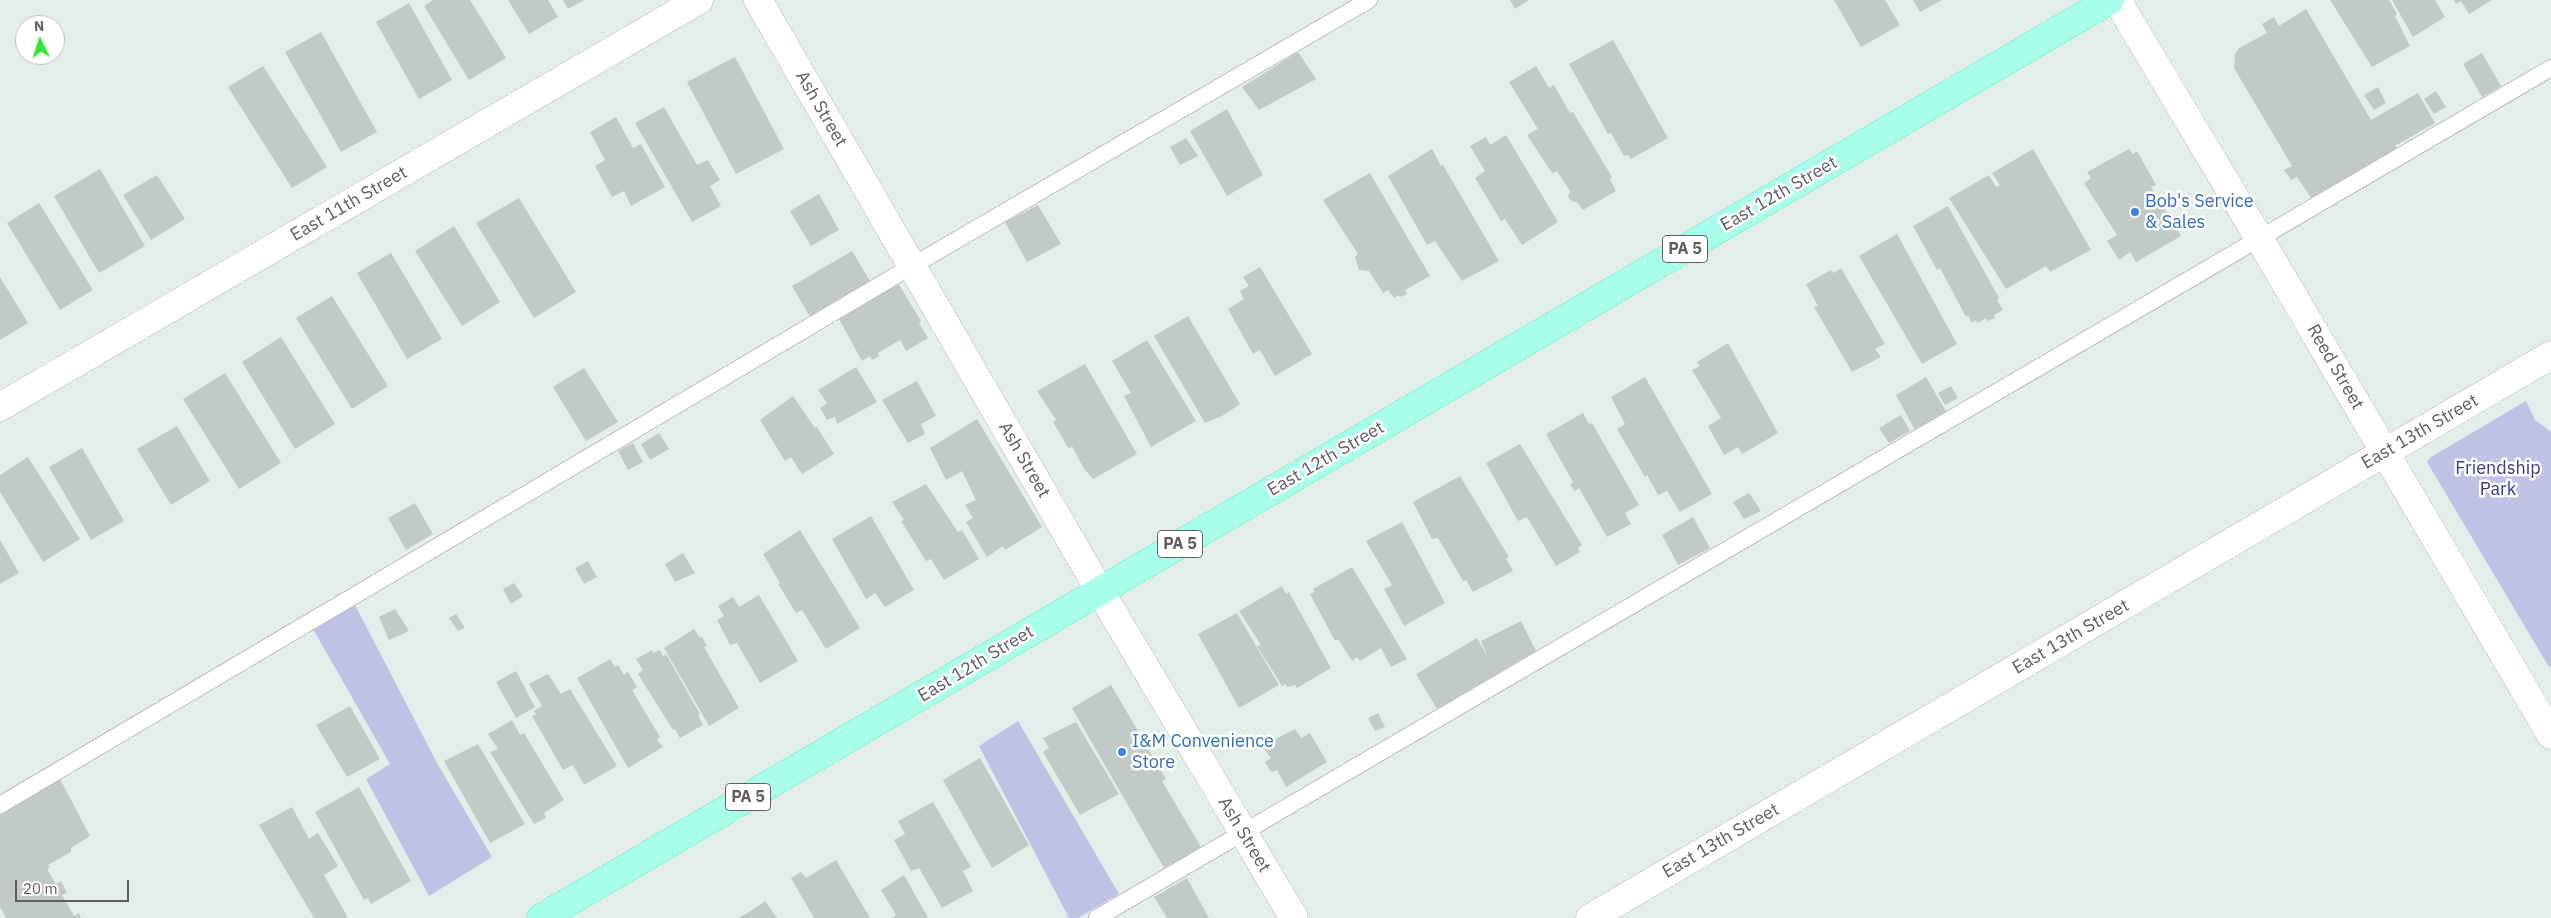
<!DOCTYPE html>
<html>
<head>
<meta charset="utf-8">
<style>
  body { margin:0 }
  #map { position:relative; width:2551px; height:918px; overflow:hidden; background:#e3eeeb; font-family:"IBM Plex Sans",sans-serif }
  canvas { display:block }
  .north { position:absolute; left:15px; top:15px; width:50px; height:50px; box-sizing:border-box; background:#fff; border:1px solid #c1bdbf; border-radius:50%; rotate:356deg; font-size:14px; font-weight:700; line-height:20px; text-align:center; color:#635b5f }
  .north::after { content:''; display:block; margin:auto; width:18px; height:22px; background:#31e634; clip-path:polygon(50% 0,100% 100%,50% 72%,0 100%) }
  .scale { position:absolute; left:15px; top:880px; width:114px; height:22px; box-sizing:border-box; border:2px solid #635b5f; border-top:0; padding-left:6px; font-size:15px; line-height:18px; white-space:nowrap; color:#635b5f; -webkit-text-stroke:4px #fff; paint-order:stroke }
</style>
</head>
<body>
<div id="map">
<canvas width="2551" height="918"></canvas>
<div class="north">N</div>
<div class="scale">20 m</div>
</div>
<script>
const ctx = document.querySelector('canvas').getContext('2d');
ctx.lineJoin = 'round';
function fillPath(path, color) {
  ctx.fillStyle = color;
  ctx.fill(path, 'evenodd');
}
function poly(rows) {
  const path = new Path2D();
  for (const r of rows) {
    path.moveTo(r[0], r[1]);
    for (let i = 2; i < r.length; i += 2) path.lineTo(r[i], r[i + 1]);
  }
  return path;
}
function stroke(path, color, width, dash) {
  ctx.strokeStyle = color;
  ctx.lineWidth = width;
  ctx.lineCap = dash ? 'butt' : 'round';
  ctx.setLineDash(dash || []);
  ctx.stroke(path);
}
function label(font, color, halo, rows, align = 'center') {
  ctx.font = font + ' "IBM Plex Sans",sans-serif';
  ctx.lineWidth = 5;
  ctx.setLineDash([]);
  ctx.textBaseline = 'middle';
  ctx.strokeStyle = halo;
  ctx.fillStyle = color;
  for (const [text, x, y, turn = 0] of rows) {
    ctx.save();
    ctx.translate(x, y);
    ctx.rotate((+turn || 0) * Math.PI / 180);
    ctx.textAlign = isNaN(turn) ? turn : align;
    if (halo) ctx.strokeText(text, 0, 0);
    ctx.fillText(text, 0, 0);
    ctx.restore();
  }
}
const green = poly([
  [2526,401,2535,420,2551,432,2551,666,2549,667,2427,462,2431,457],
  [353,601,437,763,492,857,429,896,366,779,390,764,313,629],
  [1018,721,1119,894,1078,918,1069,918,979,746]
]);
const building = poly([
  [433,0,470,0,506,58,469,80,424,6],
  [508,0,548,0,558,17,529,34],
  [563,0,584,0,568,9],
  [1510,0,1529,0,1515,9],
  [1834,0,1885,0,1900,25,1861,47],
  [1913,0,1942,0,1920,12],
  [2330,0,2389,0,2397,14,2395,16,2410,46,2372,67],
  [2392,0,2435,0,2445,17,2413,37],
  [2454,0,2492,0,2469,14,2461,1,2456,4],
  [409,3,452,80,419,99,376,22],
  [2306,9,2371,120,2418,93,2435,123,2395,146,2398,149,2312,199,2297,177,2291,180,2284,170,2292,166,2234,68,2235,54,2239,48,2267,33,2262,24,2274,17,2279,26],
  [321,32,377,132,341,152,285,52],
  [1613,40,1668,138,1631,159,1628,155,1624,156,1611,133,1608,134,1569,64],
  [1298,52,1316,79,1259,110,1242,87],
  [2482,53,2501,86,2482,97,2463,64],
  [735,57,784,149,736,174,687,82],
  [263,66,327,167,292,188,228,87],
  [1536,66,1549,88,1554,85,1570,113,1573,112,1612,177,1610,179,1616,191,1583,210,1578,203,1572,201,1568,197,1570,191,1557,171,1552,173,1527,135,1538,129,1509,82],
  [2378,87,2386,103,2374,110,2364,95],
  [2436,91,2446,107,2434,114,2424,99],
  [664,107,697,165,708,160,720,180,710,186,721,206,692,222,635,123],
  [1227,109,1263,175,1227,196,1190,131],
  [616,117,633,148,641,144,665,187,631,206,624,191,612,197,595,166,605,160,590,132],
  [1506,135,1558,222,1522,245,1505,219,1501,221,1475,178,1485,171,1470,146,1486,137,1490,145],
  [1186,138,1198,156,1180,165,1170,147],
  [1432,149,1441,166,1443,165,1499,261,1462,281,1435,241,1427,245,1388,176],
  [2033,149,2091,250,2050,272,2046,266,2006,289,1949,198,1989,175,1996,187,2000,185,1992,173],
  [2129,149,2133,154,2137,151,2156,185,2151,187,2181,236,2136,262,2130,252,2119,260,2107,241,2117,235,2084,183,2091,178,2087,172],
  [100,169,145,246,99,273,54,196],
  [1370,173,1430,276,1405,290,1407,294,1400,297,1399,295,1394,298,1388,290,1383,293,1369,271,1359,270,1355,257,1358,254,1323,200],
  [157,175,185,219,151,240,123,195],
  [819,194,839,230,811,246,790,211],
  [519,198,576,292,534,318,476,223],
  [39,203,93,290,60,310,7,223],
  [1038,205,1061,244,1027,262,1005,222],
  [1948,206,1999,298,1997,300,2003,310,1994,315,1995,318,1987,321,1986,318,1978,323,1975,320,1972,323,1968,315,1966,317,1940,268,1937,270,1913,226],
  [454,226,500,302,462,326,415,251],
  [1897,234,1957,344,1922,364,1859,256],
  [852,251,876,291,816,327,792,286],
  [391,253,442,339,407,359,357,273],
  [1260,267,1312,354,1275,376,1260,350,1253,354,1228,309,1244,299,1240,291,1249,286,1243,277],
  [1841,268,1885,344,1875,349,1881,357,1852,372,1814,307,1818,306,1806,284,1831,270,1834,273],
  [0,277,28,323,0,340],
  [898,283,921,321,919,323,928,338,906,351,900,340,878,353,879,356,872,360,870,356,862,361,839,319],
  [332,296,388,386,352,409,296,318],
  [1188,316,1240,404,1222,416,1205,423,1154,336],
  [281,337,335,424,295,449,242,362],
  [1147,340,1196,421,1151,447,1124,396,1131,393,1112,361],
  [1728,343,1778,433,1742,454,1738,447,1724,455,1708,426,1721,418,1692,370,1700,366,1697,362],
  [1085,364,1137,454,1093,479,1084,469,1072,446,1069,449,1053,422,1056,420,1037,391],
  [856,367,877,402,837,424,835,417,827,420,820,408,827,403,818,390],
  [584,368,618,422,586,441,553,387],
  [225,373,281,463,239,489,183,399],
  [1645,377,1712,494,1680,512,1667,491,1658,495,1647,475,1645,477,1617,429,1625,424,1611,397],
  [1926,377,1947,413,1916,432,1896,395],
  [917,381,936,416,921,424,925,434,908,443,882,400],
  [1951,386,1958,398,1945,405,1938,393],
  [793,396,815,428,817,427,834,454,802,474,791,457,785,461,760,420],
  [1583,413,1589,424,1592,423,1639,505,1625,513,1631,524,1607,537,1579,488,1575,491,1570,485,1573,482,1546,434],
  [1901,415,1910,431,1889,443,1879,428],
  [977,419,1042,527,1005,550,1003,546,987,557,966,522,973,518,965,505,976,500,962,471,946,480,930,448],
  [177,426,210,481,171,505,137,449],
  [659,433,669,449,650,460,641,444],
  [633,443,643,462,628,470,618,451],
  [1520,444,1582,545,1578,548,1580,552,1556,566,1527,517,1518,521,1486,463],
  [82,448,124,521,91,540,49,467],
  [28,457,80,539,43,562,0,492,0,475],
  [1460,476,1509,557,1506,558,1513,571,1473,592,1466,580,1463,581,1438,538,1432,539,1413,502],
  [926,484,958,532,962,530,979,559,944,580,931,559,926,561,901,521,904,520,892,502],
  [1749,493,1761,511,1744,519,1733,502],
  [415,503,433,534,406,550,388,518],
  [871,516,914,590,885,607,875,593,866,599,832,539],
  [1693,517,1710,548,1678,565,1662,535],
  [1402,522,1445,603,1404,626,1384,589,1392,585,1366,541],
  [800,530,860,628,826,649,802,610,796,613,778,584,780,583,763,554],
  [0,540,19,573,0,584],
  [683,553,695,573,675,582,665,564],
  [588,561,597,577,584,584,575,568],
  [1352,567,1407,659,1391,667,1381,648,1360,661,1357,657,1352,661,1338,639,1335,641,1310,594,1315,592,1313,589],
  [514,583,523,596,511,604,503,589],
  [1282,586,1286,594,1289,592,1331,668,1297,688,1295,685,1288,687,1285,684,1282,686,1257,646,1261,645,1239,611],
  [759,595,798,661,760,683,737,643,730,645,717,620,724,616,718,606,733,597,739,607],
  [395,609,409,631,389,640,379,617],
  [1237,613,1279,685,1239,708,1198,634],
  [456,614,465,628,458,631,449,618],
  [1521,621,1536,651,1437,709,1416,674,1477,638,1488,657,1481,641],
  [694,629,700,638,702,637,707,646,704,647,739,708,709,726,664,648],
  [652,650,653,653,660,650,663,657,666,654,700,714,698,715,703,725,680,738,675,729,673,730,638,674,643,670,636,659],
  [610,659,615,667,618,665,624,675,628,672,637,687,632,690,660,737,657,740,663,747,628,768,577,678],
  [516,671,535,707,516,718,496,682],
  [548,674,561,694,570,689,617,766,584,785,573,765,563,770,532,716,536,714,534,711,542,706,529,684],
  [1111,685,1166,779,1162,781,1201,847,1173,865,1172,863,1164,868,1072,708],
  [350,706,380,759,347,777,316,725],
  [1378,713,1385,727,1375,731,1368,718],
  [512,720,520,735,524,733,564,800,544,813,546,818,534,824,490,752,498,749,488,734],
  [1076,722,1119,794,1080,815,1043,752,1049,748,1043,738],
  [1295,729,1301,738,1310,733,1327,762,1286,787,1277,770,1271,772,1265,762,1271,758,1262,746],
  [478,744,525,824,490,843,444,761],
  [980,758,1029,845,992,868,943,780],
  [60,779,90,836,71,848,71,852,48,865,50,868,47,869,56,884,61,881,67,893,62,895,74,916,79,913,81,918,6,918,0,907,0,815],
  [359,787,411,881,371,904,368,898,364,900,315,812],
  [933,802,971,867,963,871,973,891,942,908,919,868,911,871,894,840,905,834,898,821],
  [292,807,309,839,318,833,338,866,324,875,348,918,314,918,259,825],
  [836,860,870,918,814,918,791,878,801,872,806,878],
  [904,875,928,918,892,918,896,915,881,890],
  [1187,878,1209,918,1167,918,1154,897],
  [765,901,777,918,738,918,751,911]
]);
const service = poly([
  [0,805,912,266,1369,0],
  [1097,918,2551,68]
]);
const minor = poly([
  [758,0,1100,591],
  [2117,0,2259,238,2551,735],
  [0,407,699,0],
  [1590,918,2551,355]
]);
const tertiary = poly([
  [1100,591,1294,918]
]);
const primary = poly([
  [541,918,2110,0]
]);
const markers = [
  [2135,212,5,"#3f7fe0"],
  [1122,752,5,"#3f7fe0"]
];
const shields = [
  [1685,249,45],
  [1180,544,45],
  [748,797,45]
];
const shieldNames = [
  ["PA 5",1685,249],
  ["PA 5",1180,544],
  ["PA 5",748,797]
];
const streetNames = [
  ["Ash Street",821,109,60],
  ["East 12th Street",1779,194,-30],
  ["East 11th Street",349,204,-30],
  ["Reed Street",2335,367,60],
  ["East 13th Street",2420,432,-30],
  ["East 12th Street",1326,459,-30],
  ["Ash Street",1024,460,60],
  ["East 13th Street",2071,637,-30],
  ["East 12th Street",976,664,-31],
  ["Ash Street",1244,835,59],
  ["East 13th Street",1721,841,-30]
];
const shopNames = [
  ["Bob's Service",2145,202],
  ["& Sales",2145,223],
  ["I&M Convenience",1132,742],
  ["Store",1132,763]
];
const parkNames = [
  ["Friendship",2498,469],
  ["Park",2498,490]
];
fillPath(green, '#c0c2e5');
fillPath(building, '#c2cac7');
stroke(service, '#bfb8bb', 18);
stroke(minor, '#bfb8bb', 29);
stroke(tertiary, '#bfb8bb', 29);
stroke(primary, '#5befbd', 29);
stroke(service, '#fff', 16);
stroke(minor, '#fff', 28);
stroke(tertiary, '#fff', 28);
stroke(primary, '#a8fdeb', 28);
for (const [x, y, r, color] of markers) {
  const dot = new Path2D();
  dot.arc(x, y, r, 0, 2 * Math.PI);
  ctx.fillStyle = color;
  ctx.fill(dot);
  stroke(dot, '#fff', 2);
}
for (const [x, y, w] of shields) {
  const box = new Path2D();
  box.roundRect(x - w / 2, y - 13.5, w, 27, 4);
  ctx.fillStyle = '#fff';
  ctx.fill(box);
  stroke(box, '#635b5f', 1);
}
label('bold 16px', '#635b5f', null, shieldNames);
label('18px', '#635b5f', '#fff', streetNames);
label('18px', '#366cbe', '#fff', shopNames, 'left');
label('18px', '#373886', '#fff', parkNames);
</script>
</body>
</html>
